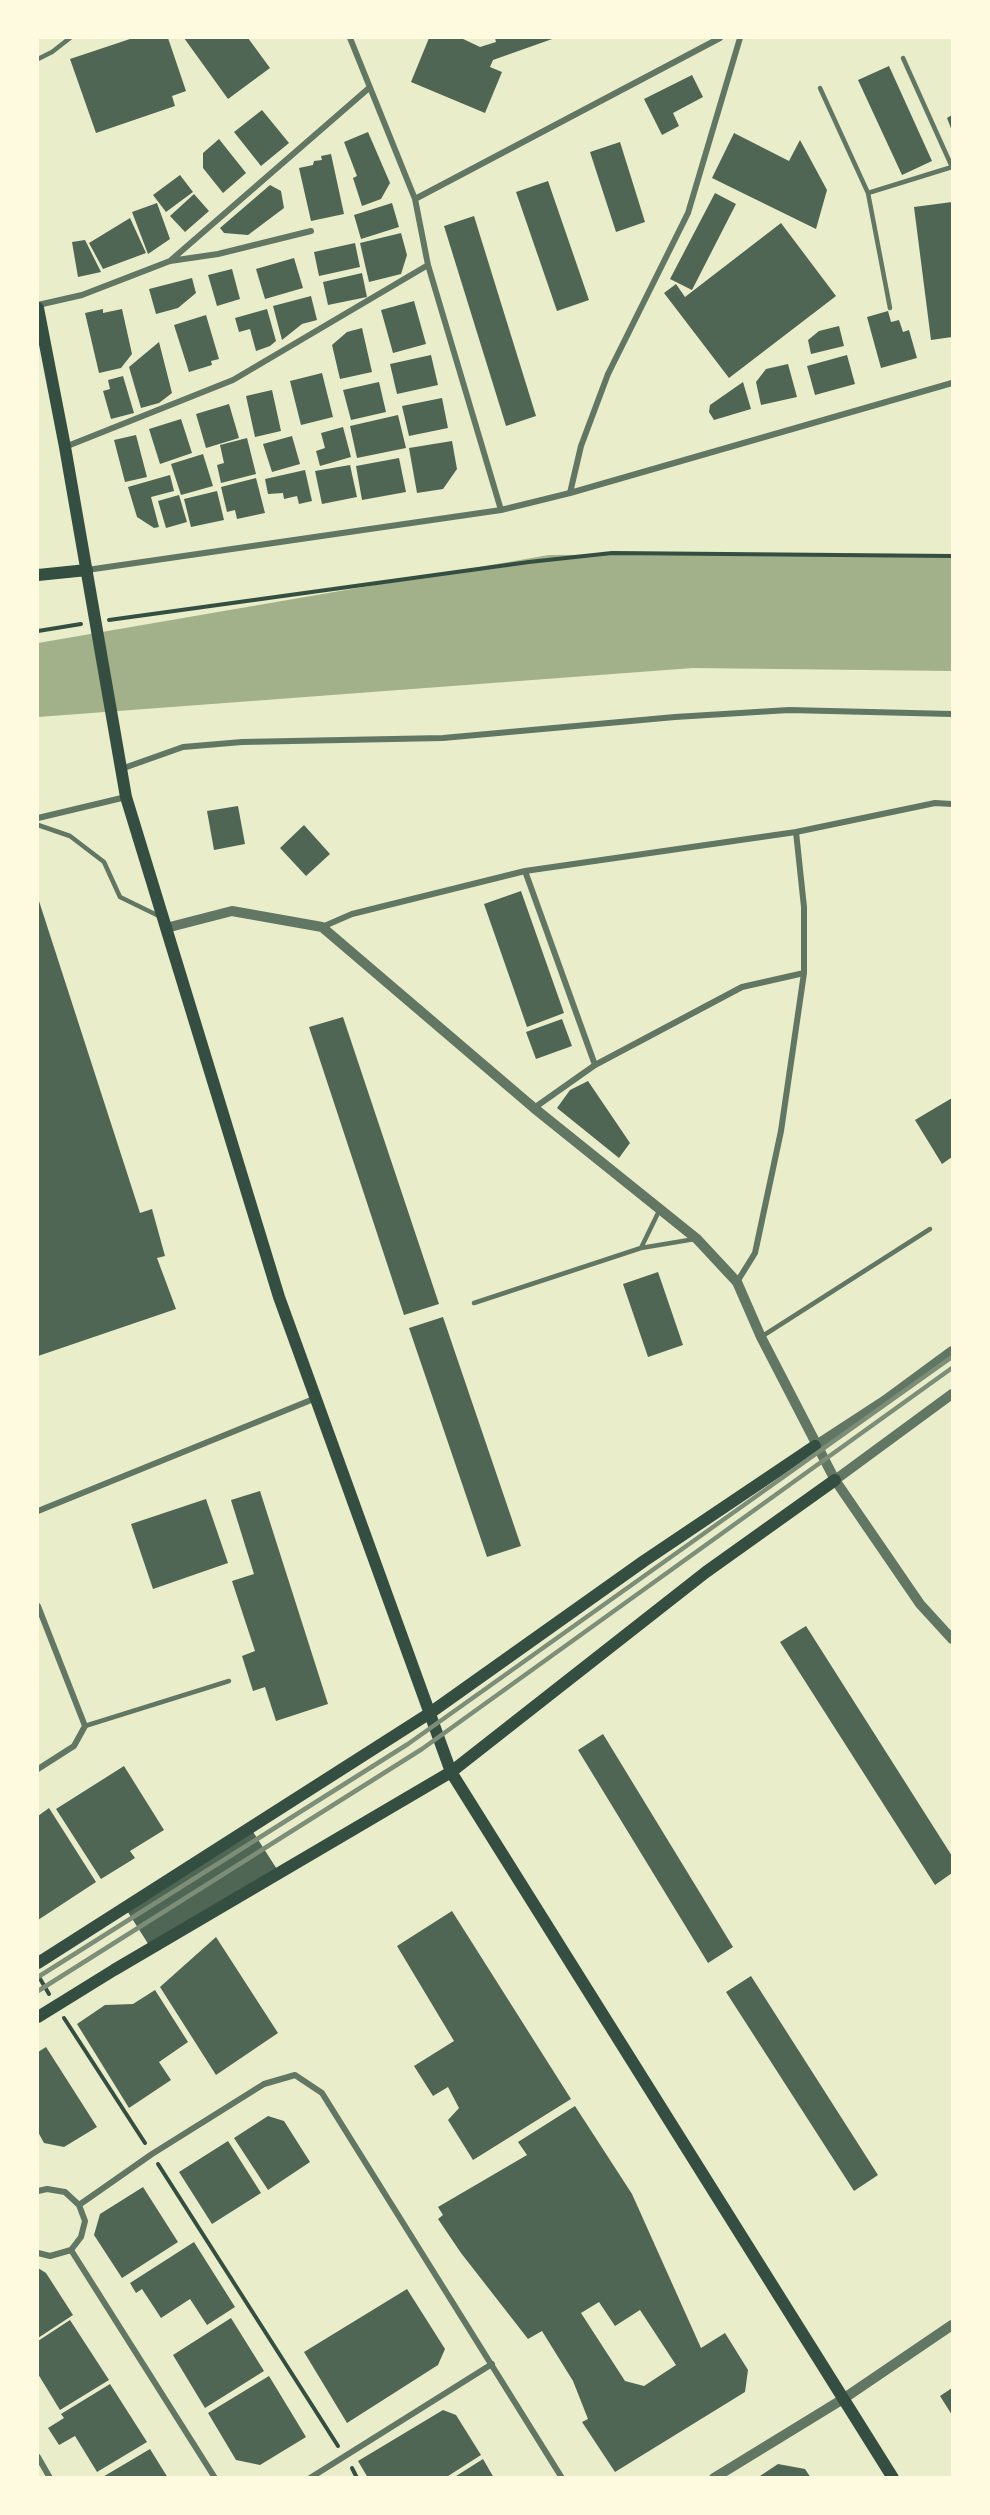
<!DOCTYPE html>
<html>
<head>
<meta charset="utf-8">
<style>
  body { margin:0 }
  #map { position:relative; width:990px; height:2515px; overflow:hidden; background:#e9edc9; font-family:"Fira Sans",sans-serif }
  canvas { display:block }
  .frame { position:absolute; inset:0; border:39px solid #fefae0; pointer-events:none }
</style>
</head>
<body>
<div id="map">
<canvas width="990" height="2515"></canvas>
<div class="frame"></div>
</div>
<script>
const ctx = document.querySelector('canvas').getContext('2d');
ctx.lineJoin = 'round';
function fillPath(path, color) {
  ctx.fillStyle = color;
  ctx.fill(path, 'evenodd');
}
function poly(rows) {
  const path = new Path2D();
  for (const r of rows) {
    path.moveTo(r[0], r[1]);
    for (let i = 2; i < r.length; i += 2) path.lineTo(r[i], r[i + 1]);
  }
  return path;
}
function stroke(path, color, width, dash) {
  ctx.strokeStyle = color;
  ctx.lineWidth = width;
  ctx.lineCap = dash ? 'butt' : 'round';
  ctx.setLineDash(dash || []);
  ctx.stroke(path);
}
const water = poly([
  [904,554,952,556,952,671,693,668,38,717,38,643,549,555]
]);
const building = poly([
  [133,38,168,38,186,91,172,96,175,106,96,133,70,59],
  [184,38,248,38,270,68,228,99],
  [429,38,461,38,480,47,496,42,495,38,555,38,493,60,490,67,502,72,485,113,411,82],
  [889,66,932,161,902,175,858,80],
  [692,75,703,97,673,113,679,126,662,135,644,99],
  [262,110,289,143,261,166,234,132],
  [952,115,952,131,947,118],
  [368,132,390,183,381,199,362,206,353,178,357,176,344,142],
  [734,133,789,161,800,140,827,190,816,229,712,178],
  [219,139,246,173,223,193,203,168,203,153],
  [620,142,645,222,616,232,590,152],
  [331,154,344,214,311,221,299,168,313,165,314,161,322,160,321,156],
  [180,175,193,192,166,212,153,195],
  [548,181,589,300,557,311,516,192],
  [270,185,281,191,284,208,248,235,224,233,220,228],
  [715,193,736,204,692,290,670,279],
  [194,194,209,211,185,232,170,216],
  [952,202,952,337,931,340,914,207],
  [157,203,170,239,148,254,132,212],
  [392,203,399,227,361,239,354,215],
  [474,216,536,416,506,426,444,226],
  [130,218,146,253,103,269,89,243],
  [781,223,836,296,729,378,664,293,676,284,685,297],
  [401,233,407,255,401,274,369,282,360,243],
  [85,240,101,272,78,277,72,242],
  [355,243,360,267,319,276,314,252],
  [294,258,303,288,265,299,256,269],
  [232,269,240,299,217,306,208,275],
  [362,273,367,297,328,305,323,282],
  [192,278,196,293,178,308,156,314,149,289],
  [311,296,317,320,302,324,282,340,273,306],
  [414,301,426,344,393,353,381,310],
  [103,309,103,313,122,309,132,354,121,368,99,373,85,313],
  [267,309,276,341,270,346,256,351,250,329,239,332,235,318],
  [888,311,891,322,899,320,903,332,909,330,917,358,881,368,867,317],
  [206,315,219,359,211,361,212,365,189,372,174,325],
  [839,326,844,346,811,354,808,340,819,331],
  [362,328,372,372,340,379,332,345,347,332],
  [159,342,172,393,159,403,141,408,129,367],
  [431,355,438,385,397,394,390,364],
  [847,355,855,384,815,395,807,366],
  [788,364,797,397,761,405,756,382,766,369],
  [322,373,333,417,301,425,290,381],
  [123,376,134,413,111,419,103,391,110,389,108,380],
  [379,382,386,412,351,420,343,390],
  [743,382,751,409,714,420,709,412,710,405],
  [272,390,281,431,255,437,246,396],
  [442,398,448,428,409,436,402,406],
  [229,404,239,438,206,448,196,414],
  [398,415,406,448,357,458,350,426],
  [181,419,192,453,160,464,149,429],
  [343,427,351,457,320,466,316,451,325,448,321,433],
  [136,435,147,477,125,482,114,440],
  [292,436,300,464,272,472,263,444],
  [247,438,256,474,221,483,217,465,224,463,220,445],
  [452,441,457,469,443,489,417,493,409,448],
  [203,454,213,486,181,495,171,464],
  [399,458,406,492,362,500,356,466],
  [350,465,357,497,322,504,315,471],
  [305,470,312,501,299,504,297,496,284,499,283,493,268,494,265,479],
  [170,475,174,491,151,497,159,527,154,528,137,517,128,487],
  [256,478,265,513,237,519,235,510,227,512,221,487],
  [217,491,224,520,191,527,184,499],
  [179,495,187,522,166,528,158,501],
  [238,806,245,844,214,850,207,811],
  [304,825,330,854,306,876,280,848],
  [521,891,564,1013,527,1027,484,904],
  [38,898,140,1213,152,1209,165,1256,157,1258,176,1309,38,1356],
  [343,1017,439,1304,404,1315,309,1027],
  [562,1019,572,1046,536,1059,526,1032],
  [588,1081,630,1143,619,1158,557,1108,570,1090],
  [952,1098,952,1157,942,1164,915,1120],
  [658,1272,683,1345,648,1357,623,1284],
  [443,1317,521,1546,487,1557,409,1328],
  [260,1491,328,1704,276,1721,265,1687,253,1691,242,1656,255,1651,232,1581,254,1574,231,1500],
  [206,1499,228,1563,153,1589,131,1524],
  [806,1626,952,1856,952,1873,935,1885,780,1642],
  [603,1734,733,1947,708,1963,578,1750],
  [124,1766,164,1830,130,1851,135,1858,101,1879,56,1809],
  [49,1808,96,1882,38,1920,38,1816],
  [250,1827,280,1874,154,1953,124,1906],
  [452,1911,571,2099,473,2160,448,2120,459,2108,448,2087,433,2096,414,2066,454,2041,397,1946],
  [216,1937,278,2033,216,2075,160,1987],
  [751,1976,878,2175,854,2191,726,1992],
  [155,1990,188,2042,159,2062,171,2080,129,2108,77,2024,105,2005,133,2004],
  [46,2047,97,2127,64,2147,44,2143,38,2132,38,2052],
  [575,2106,632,2194,701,2348,725,2333,748,2370,745,2392,615,2472,582,2422,588,2419,573,2381,542,2331,528,2339,461,2253,438,2219,443,2215,438,2207,527,2155,518,2142],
  [599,2302,615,2326,640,2310,676,2365,644,2386,625,2381,581,2313],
  [268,2116,284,2121,310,2162,268,2190,234,2138],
  [228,2141,261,2193,212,2224,179,2172],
  [143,2187,178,2242,122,2278,94,2235,100,2214],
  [194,2242,235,2307,207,2325,190,2299,161,2318,142,2289,136,2293,130,2283],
  [38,2268,46,2273,73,2315,38,2338],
  [407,2289,445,2349,438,2365,347,2423,304,2352],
  [231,2318,264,2371,205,2408,173,2355],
  [70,2320,109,2380,60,2410,38,2374,38,2341],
  [269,2376,306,2437,260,2465,236,2460,208,2413],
  [110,2384,147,2442,97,2472,75,2436,59,2445,48,2428,64,2418,61,2414],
  [952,2388,952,2415,940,2396],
  [443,2410,456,2415,481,2455,445,2478,368,2478,358,2461],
  [150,2449,168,2478,101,2478],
  [483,2459,494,2478,453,2478],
  [778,2464,805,2469,811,2478,757,2478]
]);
const path = poly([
  [109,620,529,562,612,553,952,556],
  [38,631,81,624],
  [39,1977,49,1994],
  [64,2018,145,2143],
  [158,2164,338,2446],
  [352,2468,357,2478]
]);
const service = poly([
  [903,58,952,167],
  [38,59,52,52,70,38],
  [820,88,868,193,890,308],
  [868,193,952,167],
  [38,825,70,836,104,862,120,897,159,916],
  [659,1211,641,1248,695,1239],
  [474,1303,641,1248],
  [761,1337,930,1229],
  [85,1726,229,1681]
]);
const minor = poly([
  [350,38,415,199,428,265,501,510],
  [415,199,720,38],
  [170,261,369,88],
  [38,305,82,295,170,261,218,254,311,231],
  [65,447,233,380,428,265],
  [570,493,581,446,608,374,688,213,740,38],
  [87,570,501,510,570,493,952,383],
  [121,769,183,747,242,742,443,738,675,717,789,710,952,714],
  [38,818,126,797],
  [525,871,595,1065],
  [322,927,352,914,525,871,796,832,935,803,952,804],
  [534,1108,595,1065,742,987,804,973],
  [737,1282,755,1253,781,1131,804,973,804,907,796,832],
  [38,1511,316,1398],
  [38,1606,85,1726,74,1746,38,1769],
  [38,2191,47,2189,65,2192,79,2205,85,2221,81,2237,71,2250,50,2256,38,2253],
  [79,2205,152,2154,264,2084,295,2075,322,2093,562,2478],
  [71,2250,215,2478],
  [38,2457,50,2478],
  [310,2478,492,2364]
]);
const tertiary = poly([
  [166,928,232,911,322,927,534,1108,697,1239,737,1282,761,1337,835,1480,920,1604,952,1639],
  [815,1446,884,1401,952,1351],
  [835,1480,952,1394],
  [714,2478,843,2399,952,2325]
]);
const secondary = poly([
  [38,308,65,447,126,797,279,1297,451,1772,893,2478],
  [38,575,87,570],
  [38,1963,430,1713,644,1561,815,1446],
  [38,2017,114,1970,451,1772,706,1572,835,1480]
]);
const rail = poly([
  [38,1977,408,1744,952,1357],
  [38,1991,422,1749,952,1368]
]);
fillPath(water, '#a3b18a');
fillPath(building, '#4f6655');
stroke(path, '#344e41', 4);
stroke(service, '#617663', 4.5);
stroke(minor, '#617663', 6);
stroke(tertiary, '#617663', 10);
stroke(secondary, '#344e41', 12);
stroke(rail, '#7c8e77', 4.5);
</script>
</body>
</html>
